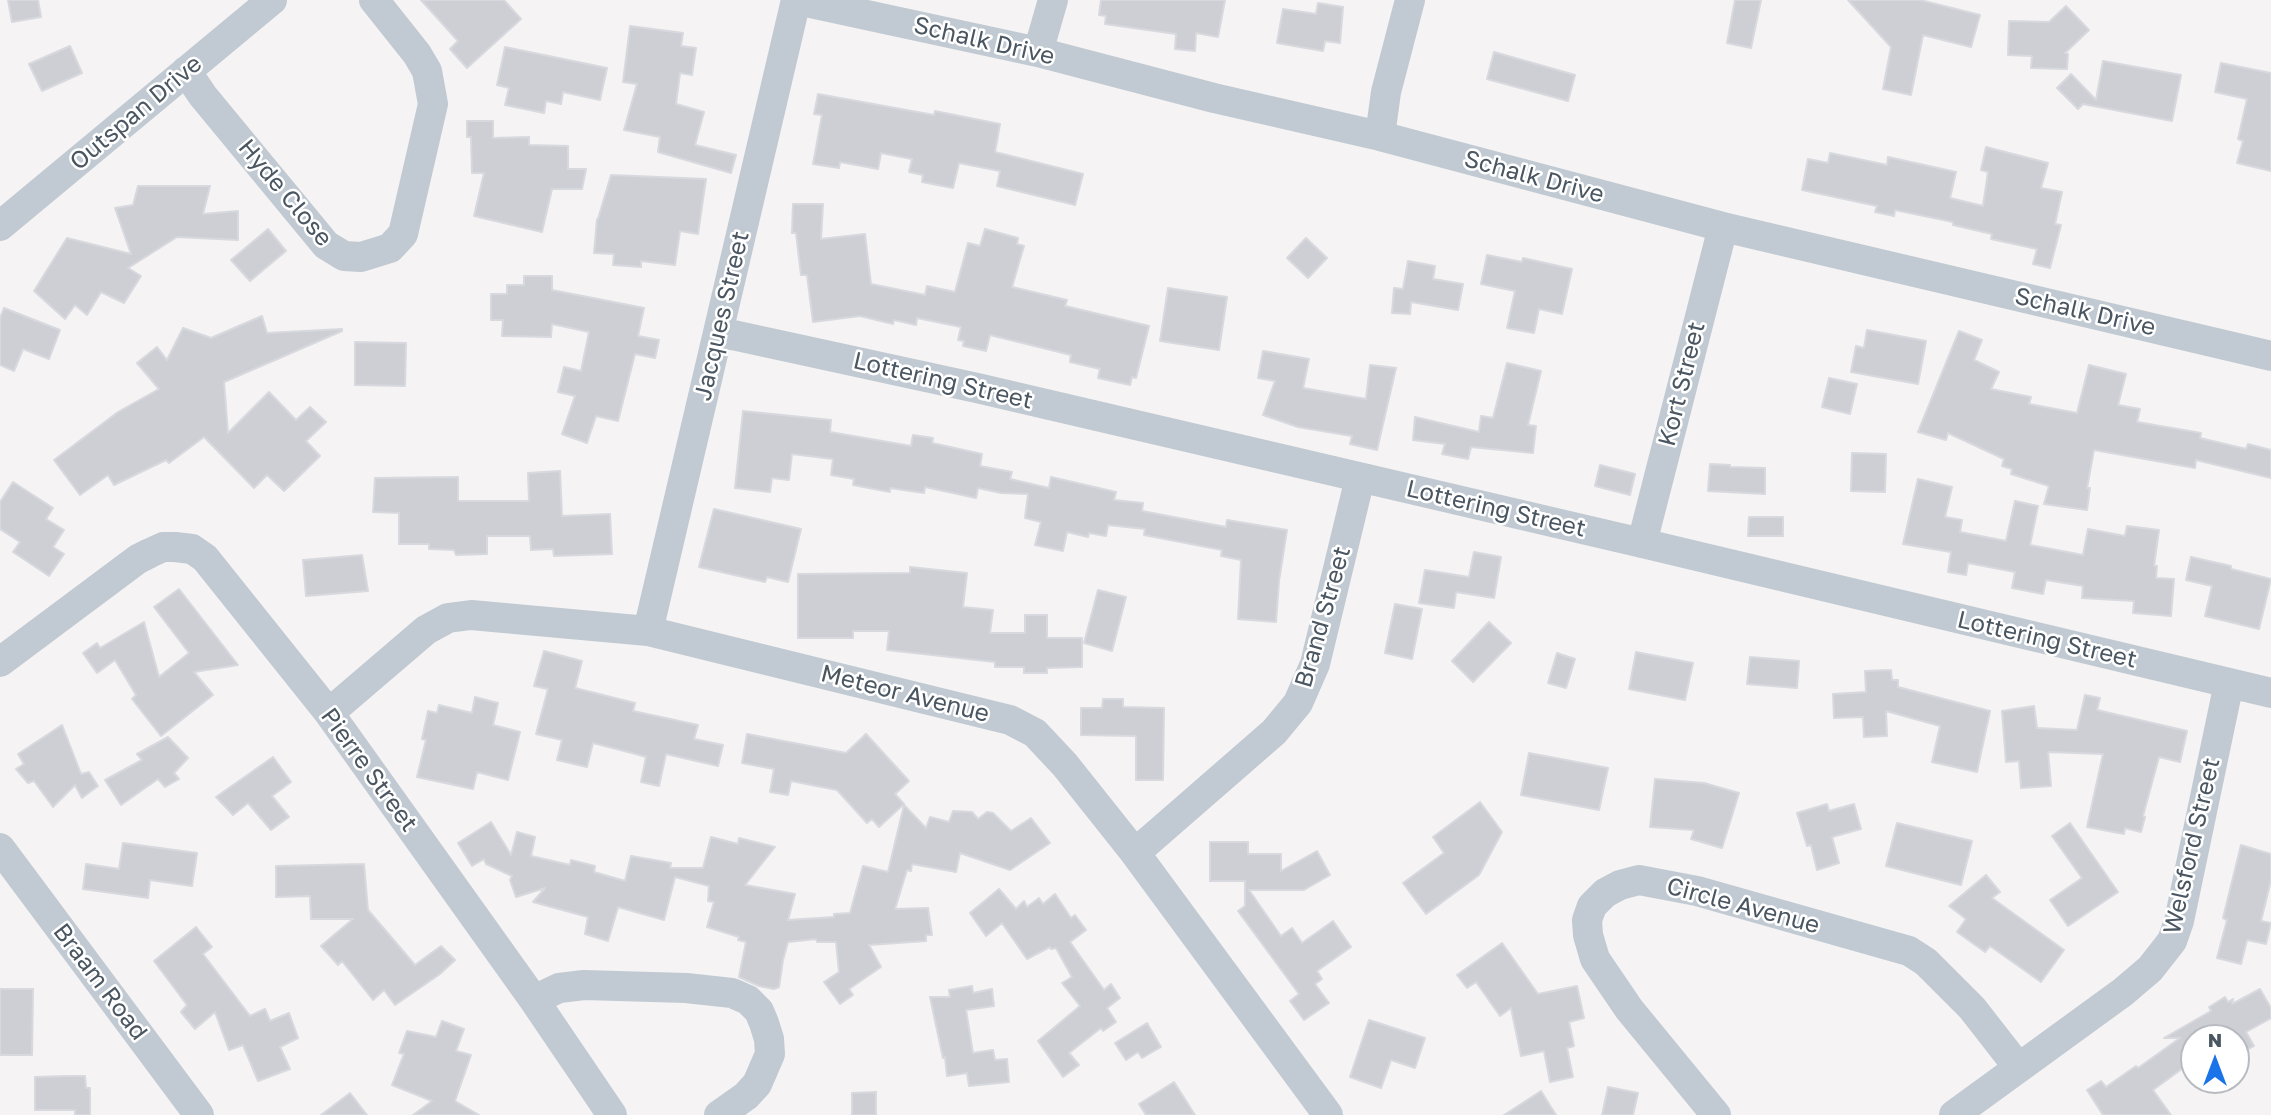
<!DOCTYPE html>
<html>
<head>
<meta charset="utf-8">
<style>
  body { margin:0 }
  #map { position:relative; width:2271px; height:1115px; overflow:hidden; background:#f5f3f3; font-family:"Golos Text",sans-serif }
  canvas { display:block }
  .north { position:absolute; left:2180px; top:1024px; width:70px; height:70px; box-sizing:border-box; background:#fff; border:2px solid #b7bbc0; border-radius:50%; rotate:0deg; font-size:19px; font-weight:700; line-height:28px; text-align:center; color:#4a5661 }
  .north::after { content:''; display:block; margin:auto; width:24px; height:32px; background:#1a73e8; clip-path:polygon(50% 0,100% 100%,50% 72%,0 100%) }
</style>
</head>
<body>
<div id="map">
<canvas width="2271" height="1115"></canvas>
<div class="north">N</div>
</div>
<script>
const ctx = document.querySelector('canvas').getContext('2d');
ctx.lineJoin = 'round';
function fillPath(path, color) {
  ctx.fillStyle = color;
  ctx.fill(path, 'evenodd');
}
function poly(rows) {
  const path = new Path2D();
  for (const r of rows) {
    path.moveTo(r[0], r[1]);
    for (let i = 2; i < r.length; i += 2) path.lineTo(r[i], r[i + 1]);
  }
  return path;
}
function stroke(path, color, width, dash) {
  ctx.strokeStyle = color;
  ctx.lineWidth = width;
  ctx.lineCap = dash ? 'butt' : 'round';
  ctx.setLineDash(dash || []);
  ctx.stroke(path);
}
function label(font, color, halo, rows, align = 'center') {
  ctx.font = font + ' "Golos Text",sans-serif';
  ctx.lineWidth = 5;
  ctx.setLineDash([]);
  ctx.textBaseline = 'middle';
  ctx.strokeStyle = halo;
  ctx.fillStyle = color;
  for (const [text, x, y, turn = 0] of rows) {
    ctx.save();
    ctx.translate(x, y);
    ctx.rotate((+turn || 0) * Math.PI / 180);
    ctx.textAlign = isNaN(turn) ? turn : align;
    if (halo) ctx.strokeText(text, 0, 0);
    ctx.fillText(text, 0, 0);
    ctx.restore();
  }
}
const building = poly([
  [8,0,38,0,41,17,12,22,8,0],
  [421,0,504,0,521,19,467,68,450,49,458,41,421,0],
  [1101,0,1225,0,1218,37,1196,33,1195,51,1175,49,1176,34,1105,24,1106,16,1099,15,1101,0],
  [1735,0,1761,0,1751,48,1727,43,1735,0],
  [1848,0,1920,0,1980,15,1971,47,1923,35,1911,95,1883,89,1891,47,1848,0],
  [1318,3,1343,7,1340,43,1325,41,1323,51,1277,43,1283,9,1316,14,1318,3],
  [2066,6,2089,30,2065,53,2068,54,2067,69,2031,68,2032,56,2008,55,2009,21,2049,22,2066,6],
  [630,26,683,33,681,46,696,48,692,75,680,73,676,104,704,112,695,145,736,155,731,173,658,152,660,137,624,130,637,84,623,82,630,26],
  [70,46,82,73,42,91,29,64,70,46],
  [505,47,607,68,600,100,563,92,561,104,546,101,544,113,505,105,509,88,497,85,505,47],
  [1494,52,1575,75,1568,101,1487,79,1494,52],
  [2103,61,2181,75,2172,121,2083,104,2078,109,2057,88,2071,74,2096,100,2103,61],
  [2221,63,2271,73,2271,171,2237,163,2243,141,2238,139,2247,99,2215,92,2221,63],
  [818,94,934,115,935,111,1000,124,995,152,1083,174,1075,205,997,186,1000,171,959,163,953,188,922,182,923,175,909,172,912,159,881,153,878,169,840,162,839,168,813,164,822,115,814,114,818,94],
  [467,121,493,121,493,138,529,137,529,145,568,146,568,169,586,169,582,189,552,189,542,232,474,216,484,173,472,173,471,137,467,137,467,121],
  [1986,147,2048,163,2041,188,2062,192,2055,224,2061,225,2050,268,2033,264,2037,249,1991,239,1992,234,1953,225,1953,222,1895,210,1894,216,1875,212,1877,206,1802,190,1808,159,1828,163,1830,153,1887,165,1888,157,1956,172,1950,198,1983,206,1988,172,1981,170,1986,147],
  [611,175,706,179,698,234,680,231,675,265,641,261,641,267,613,265,614,254,594,253,597,219,598,219,611,175],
  [138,186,210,186,203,214,238,211,238,240,177,237,128,268,141,276,124,303,101,292,87,315,75,305,65,319,34,291,67,238,131,254,115,208,133,205,138,186],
  [793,204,823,204,821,239,865,234,871,284,925,295,927,286,955,292,968,243,980,246,985,229,1018,238,1017,244,1024,246,1012,287,1067,300,1065,306,1149,326,1136,378,1132,377,1130,385,1098,378,1100,369,1070,362,1071,355,990,335,986,351,963,346,964,341,958,340,961,327,917,318,916,325,894,320,893,324,860,316,813,322,807,275,801,275,796,233,792,233,793,204],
  [268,229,286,251,250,281,231,260,268,229],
  [1306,238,1327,258,1308,278,1287,258,1306,238],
  [1487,255,1522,262,1523,258,1572,269,1562,314,1539,309,1534,333,1507,328,1515,291,1481,284,1487,255],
  [1408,261,1435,266,1433,279,1463,284,1458,310,1411,302,1410,314,1392,313,1394,288,1403,289,1408,261],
  [524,276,552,276,552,290,644,308,638,336,659,340,655,358,635,354,618,421,596,416,587,443,562,434,575,396,558,392,564,367,581,371,589,332,552,324,551,337,502,336,503,320,491,320,491,294,507,294,507,285,524,285,524,276],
  [1168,288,1227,297,1219,350,1160,341,1168,288],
  [4,308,60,330,49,359,23,349,14,371,0,365,0,318,4,308],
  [262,316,267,333,342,329,342,331,224,382,228,433,269,392,296,420,310,407,326,422,306,441,320,456,284,491,267,475,254,488,204,437,169,463,166,460,114,485,108,475,80,495,54,460,118,412,159,389,137,363,157,347,167,360,183,328,211,338,262,316],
  [1867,330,1926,341,1918,384,1851,372,1856,346,1864,348,1867,330],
  [1959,331,1982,340,1974,360,1999,372,1991,389,2031,397,2029,404,2077,413,2089,365,2126,374,2118,405,2140,409,2137,422,2201,433,2200,438,2246,449,2248,444,2271,450,2271,478,2196,460,2195,468,2094,450,2087,488,2090,488,2087,510,2044,504,2049,486,2011,474,2012,469,2002,466,2004,459,1948,433,1946,440,1918,432,1959,331],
  [355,342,406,343,405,386,355,385,355,342],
  [1263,351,1309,359,1303,388,1366,399,1370,365,1396,368,1377,450,1350,444,1352,436,1298,427,1263,415,1275,381,1258,378,1263,351],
  [1507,363,1541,371,1528,425,1536,426,1533,453,1471,447,1468,459,1442,454,1445,444,1413,440,1415,417,1479,432,1481,416,1493,418,1507,363],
  [1829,378,1857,384,1850,414,1822,407,1829,378],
  [743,411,831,420,830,432,911,446,913,435,933,438,932,443,982,454,980,466,1012,472,1010,479,1049,488,1051,477,1116,492,1114,500,1143,503,1142,511,1226,527,1227,520,1287,530,1279,581,1276,622,1238,619,1241,560,1221,556,1222,550,1144,535,1145,529,1108,525,1106,536,1089,533,1088,537,1067,532,1063,551,1035,545,1041,522,1025,518,1028,494,1001,493,978,488,976,498,925,487,924,493,890,488,890,492,853,485,854,479,831,475,833,459,792,454,789,480,772,478,770,492,735,488,743,411],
  [1852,453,1886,454,1885,492,1851,491,1852,453],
  [1710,464,1730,465,1730,467,1765,468,1765,494,1708,491,1710,464],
  [1600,465,1635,474,1630,495,1595,486,1600,465],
  [560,471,562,516,610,514,612,554,554,556,553,549,531,550,530,536,487,536,487,554,456,555,454,550,429,549,429,544,399,544,399,513,373,512,375,478,458,477,458,501,529,501,528,473,560,471],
  [1918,479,1952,487,1945,517,1962,520,1960,532,2006,541,2015,501,2038,506,2030,545,2083,555,2088,529,2125,536,2127,526,2159,530,2154,566,2157,566,2156,578,2174,579,2171,616,2133,613,2134,601,2082,598,2083,586,2046,580,2043,594,2012,588,2015,572,1968,563,1966,575,1948,572,1951,552,1903,544,1918,479],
  [13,482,53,508,46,519,64,530,53,547,64,554,49,576,13,552,20,542,0,529,0,502,13,482],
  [714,509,801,529,788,582,767,577,765,582,699,567,714,509],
  [1749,517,1783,517,1783,536,1748,536,1749,517],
  [1474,552,1501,557,1494,598,1456,592,1454,608,1419,603,1425,570,1469,577,1474,552],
  [362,555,368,591,306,596,303,560,362,555],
  [2191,557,2231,566,2231,569,2271,579,2259,629,2205,616,2212,586,2186,580,2191,557],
  [910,567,967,573,963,607,993,610,990,633,1025,633,1025,615,1047,615,1047,638,1082,638,1082,667,1047,668,1047,673,1024,673,1024,667,995,667,995,662,887,650,889,631,853,631,853,638,798,638,798,574,910,573,910,567],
  [179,589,238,665,194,672,213,695,161,736,132,699,136,695,115,660,97,673,83,653,97,643,100,648,144,622,159,677,189,653,154,607,179,589],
  [1098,590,1126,597,1112,651,1084,643,1098,590],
  [1395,604,1422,609,1412,659,1385,653,1395,604],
  [1489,622,1511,643,1473,682,1452,661,1489,622],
  [544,651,582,661,575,688,635,703,633,711,698,725,694,739,723,745,718,766,666,754,659,786,641,782,646,757,632,753,593,743,587,767,557,760,562,740,536,734,548,689,534,686,544,651],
  [1636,652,1693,663,1685,700,1629,689,1636,652],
  [1557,653,1575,659,1566,688,1548,683,1557,653],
  [1750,657,1799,661,1797,688,1747,684,1750,657],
  [1891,670,1892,680,1898,680,1898,687,1990,711,1977,772,1932,762,1940,726,1886,711,1887,736,1864,737,1863,717,1834,718,1833,694,1866,692,1865,671,1891,670],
  [2085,695,2100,698,2097,710,2187,731,2180,762,2159,757,2143,816,2145,817,2141,832,2125,828,2124,834,2087,827,2103,754,2048,752,2051,786,2021,788,2019,761,2006,762,2002,711,2034,706,2037,728,2077,730,2085,695],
  [475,697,498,703,493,725,520,732,508,780,477,772,473,789,417,777,426,740,422,739,428,711,437,713,439,705,472,713,475,697],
  [1103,699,1123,699,1123,707,1164,708,1163,780,1136,780,1136,736,1081,735,1081,708,1102,708,1103,699],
  [62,725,81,774,89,772,98,786,82,798,75,785,53,807,34,781,28,783,16,769,24,764,18,754,62,725],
  [747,734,846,753,866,734,909,781,895,794,904,804,879,827,872,819,867,823,837,790,791,781,788,795,770,792,774,769,742,763,747,734],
  [168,737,188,758,174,773,179,779,165,787,158,779,121,805,105,780,142,760,137,754,168,737],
  [1529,753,1608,768,1599,810,1521,795,1529,753],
  [273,757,291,782,272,796,289,817,271,830,248,803,233,815,216,797,273,757],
  [1655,779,1704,783,1739,793,1722,848,1691,839,1694,830,1650,827,1655,779],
  [1480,802,1502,832,1479,875,1426,914,1403,883,1444,853,1433,837,1480,802],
  [1827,804,1829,811,1854,804,1861,829,1832,837,1839,863,1817,870,1811,845,1807,846,1797,813,1827,804],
  [904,805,926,828,930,817,949,822,953,811,972,812,978,819,987,812,993,813,1011,831,1031,818,1050,843,1010,870,960,853,956,872,912,864,911,871,907,870,895,909,928,908,932,935,926,935,926,941,869,945,881,967,849,989,853,995,840,1004,824,982,839,972,836,942,817,942,816,939,788,942,783,960,779,987,774,989,759,986,739,977,746,942,738,940,739,937,707,927,714,902,708,901,709,886,675,877,664,920,618,907,608,941,585,934,588,917,533,902,545,888,516,897,510,880,512,876,486,864,484,859,472,866,458,843,491,822,511,855,517,832,535,837,531,856,570,865,571,860,595,866,594,872,625,881,631,856,671,863,670,868,703,868,711,837,738,844,739,838,775,847,745,885,795,894,788,920,834,917,834,914,850,913,863,866,888,872,904,805],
  [1897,823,1972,841,1961,885,1886,866,1897,823],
  [2070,823,2118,892,2068,926,2050,900,2082,878,2052,836,2070,823],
  [1210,842,1248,842,1248,854,1281,854,1281,871,1317,851,1330,875,1304,890,1249,890,1281,936,1292,928,1302,943,1333,921,1351,947,1317,971,1322,979,1315,984,1329,1003,1304,1020,1290,1001,1299,994,1238,911,1245,906,1245,881,1210,881,1210,842],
  [123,843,197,853,192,886,150,880,148,898,83,889,86,864,119,869,123,843],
  [2241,845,2271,854,2271,880,2261,921,2271,923,2266,944,2247,940,2241,964,2217,958,2227,920,2223,918,2241,845],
  [364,864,368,910,415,965,441,946,455,960,440,974,395,1005,384,990,373,1000,342,961,338,965,321,946,353,919,311,919,310,896,276,897,276,866,364,864],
  [1986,875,2000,892,1992,898,2064,950,2041,982,1990,946,1985,952,1957,932,1966,919,1949,906,1986,875],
  [999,889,1016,909,1024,901,1027,907,1039,898,1043,904,1055,894,1071,918,1075,915,1086,930,1070,942,1104,990,1111,984,1120,998,1107,1008,1116,1022,1103,1031,1101,1028,1069,1053,1079,1065,1063,1077,1038,1041,1080,1006,1062,983,1072,977,1056,948,1051,949,1050,947,1027,959,1002,923,986,936,970,913,999,889],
  [196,927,212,947,203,954,250,1016,265,1009,270,1021,289,1013,298,1038,280,1047,290,1069,258,1081,243,1045,229,1050,215,1012,195,1029,181,1012,187,1005,154,961,196,927],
  [1502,943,1538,994,1577,986,1584,1018,1569,1022,1574,1046,1567,1048,1573,1077,1550,1082,1544,1051,1521,1056,1511,1008,1500,1016,1476,982,1467,988,1457,975,1502,943],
  [972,986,973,993,992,989,994,1006,966,1010,973,1053,993,1050,995,1060,1007,1059,1009,1082,969,1086,967,1073,947,1076,945,1057,943,1058,930,997,950,997,949,990,972,986],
  [0,989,33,989,32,1055,0,1055,0,989],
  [2260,989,2271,1008,2271,1018,2246,1032,2254,1046,2236,1056,2236,1038,2194,1038,2194,1060,2153,1090,2171,1115,2103,1115,2087,1090,2101,1081,2106,1087,2136,1066,2138,1068,2180,1038,2164,1038,2211,1011,2209,1007,2225,997,2228,1002,2233,999,2232,1004,2260,989],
  [1369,1020,1425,1038,1415,1068,1391,1060,1381,1088,1350,1077,1369,1020],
  [442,1021,464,1029,456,1051,471,1055,455,1101,479,1115,413,1115,432,1101,392,1085,404,1054,399,1053,407,1031,436,1037,442,1021],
  [1147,1023,1161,1047,1142,1058,1138,1052,1126,1060,1115,1043,1147,1023],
  [68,1076,85,1076,86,1088,90,1088,90,1115,75,1115,75,1110,35,1110,35,1077,68,1076],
  [1174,1082,1195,1115,1146,1115,1139,1104,1174,1082],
  [1608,1087,1638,1093,1633,1115,1602,1115,1608,1087],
  [1541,1091,1556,1115,1504,1115,1541,1091],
  [876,1092,876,1115,852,1115,852,1093,876,1092],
  [350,1093,367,1115,321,1115,350,1093]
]);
const minor = poly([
  [797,0,1038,52,1214,98,1380,136,1723,227,2271,356],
  [1038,52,1053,0],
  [186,71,203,96,326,245,344,256,361,257,390,248,403,234,433,104,427,71,417,54,374,0],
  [1380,136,1386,92,1410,0],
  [0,226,272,0],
  [719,332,977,388,1642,543,2271,693],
  [1642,543,1723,227],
  [648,631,796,0],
  [0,662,138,559,150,553,163,547,175,547,192,549,205,558,329,713,534,1000,612,1115],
  [329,713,426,630,448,618,471,615,648,631,1010,720,1035,733,1065,765,1135,853,1328,1115],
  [0,848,199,1115],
  [1135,853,1274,732,1298,703,1315,664,1360,478],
  [534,1000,559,988,584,985,686,988,732,993,748,1000,759,1011,764,1023,769,1039,770,1054,757,1084,746,1096,719,1115],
  [1716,1115,1629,1009,1595,959,1588,935,1587,920,1592,906,1605,893,1620,885,1639,880,1697,891,1909,951,1926,962,1972,1008,2018,1067],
  [1954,1115,2123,992,2150,969,2172,941,2179,921,2229,683]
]);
const streetNames = [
  ["Schalk Drive",984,41,13],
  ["Outspan Drive",136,113,-40],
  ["Schalk Drive",1534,177,15],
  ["Hyde Close",285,193,50],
  ["Schalk Drive",2085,312,13],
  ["Jacques Street",722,316,-77],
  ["Lottering Street",943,381,13],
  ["Kort Street",1682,384,-76],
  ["Lottering Street",1496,509,13],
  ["Brand Street",1323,617,-74],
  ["Lottering Street",2047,640,13],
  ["Meteor Avenue",905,694,14],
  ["Pierre Street",369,770,54],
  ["Welsford Street",2192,846,-77],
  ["Circle Avenue",1743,906,15],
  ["Braam Road",100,982,53]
];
fillPath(building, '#cdcfd5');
stroke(building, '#d7d9de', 2);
stroke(minor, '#c1cad2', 30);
label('24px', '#4a5661', '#fff', streetNames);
</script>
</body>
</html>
